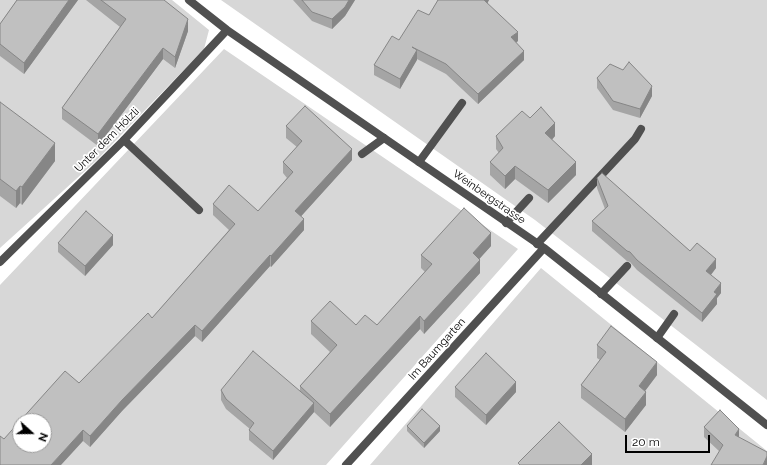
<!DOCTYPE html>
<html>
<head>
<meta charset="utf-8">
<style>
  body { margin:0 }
  #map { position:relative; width:767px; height:465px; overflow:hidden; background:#fff; font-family:Raleway,sans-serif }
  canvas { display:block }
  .north { position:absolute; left:12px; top:413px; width:40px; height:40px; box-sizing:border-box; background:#fff; border:1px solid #999; border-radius:50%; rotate:111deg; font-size:11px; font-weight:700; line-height:16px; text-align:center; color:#000 }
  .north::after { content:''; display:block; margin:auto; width:14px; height:18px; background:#000; clip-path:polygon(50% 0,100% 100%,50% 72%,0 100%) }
  .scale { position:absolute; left:625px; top:435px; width:85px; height:18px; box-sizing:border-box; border:2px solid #000; border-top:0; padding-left:5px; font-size:12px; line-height:14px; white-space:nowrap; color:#000; -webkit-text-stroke:3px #fff; paint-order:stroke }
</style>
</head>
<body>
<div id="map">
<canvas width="767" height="465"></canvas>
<div class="north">N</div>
<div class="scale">20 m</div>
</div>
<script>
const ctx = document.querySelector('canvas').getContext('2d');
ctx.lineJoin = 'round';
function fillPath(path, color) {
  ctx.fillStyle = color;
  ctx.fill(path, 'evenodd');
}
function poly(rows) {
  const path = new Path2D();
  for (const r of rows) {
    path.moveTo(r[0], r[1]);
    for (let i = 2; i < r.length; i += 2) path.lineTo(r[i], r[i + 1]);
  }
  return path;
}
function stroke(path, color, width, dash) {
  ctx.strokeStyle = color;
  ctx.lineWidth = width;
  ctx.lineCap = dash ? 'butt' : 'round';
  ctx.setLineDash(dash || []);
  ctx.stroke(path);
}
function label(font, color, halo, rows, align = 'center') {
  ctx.font = font + ' Raleway,sans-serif';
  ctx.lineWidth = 3.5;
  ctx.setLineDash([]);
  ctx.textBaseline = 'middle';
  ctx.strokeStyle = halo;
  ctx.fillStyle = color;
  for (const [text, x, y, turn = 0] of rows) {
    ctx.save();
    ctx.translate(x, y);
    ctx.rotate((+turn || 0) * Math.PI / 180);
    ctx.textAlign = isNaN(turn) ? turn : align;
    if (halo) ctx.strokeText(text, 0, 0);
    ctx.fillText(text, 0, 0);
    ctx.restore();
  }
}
const green = poly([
  [0,0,172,0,209,30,204,49,96,161,0,248],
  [221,0,767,0,767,400,535,220],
  [224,49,518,249,326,465,0,465,0,285],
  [20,421,44,421,44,445,20,445],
  [541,268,767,451,767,465,370,465]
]);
const service = poly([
  [124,140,199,210],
  [362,154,384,138],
  [419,162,462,103],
  [506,223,529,198],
  [537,244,635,139,641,129],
  [601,294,627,266],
  [657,338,674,314]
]);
const minor = poly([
  [189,0,227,30,544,248,767,425],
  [0,262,124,140,227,30],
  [346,465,544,248]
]);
const wall = poly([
  [17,0,78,0,24,74,0,56,0,24],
  [86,0,164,0,188,31,175,68,163,59,98,146,62,119,62,108,120,27],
  [293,0,355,0,345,16,332,29,312,21],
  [438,0,489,0,487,3,518,41,516,42,524,60,478,104,446,74,417,59,400,89,374,75,374,65,399,40,429,15],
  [597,78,652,96,640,118,613,110,597,88],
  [0,102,55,161,22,205,20,203,16,208,0,196],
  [530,118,555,136,552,140,576,175,548,203,515,179,505,189,490,175,490,162,499,153,496,149,496,136],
  [286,126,352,160,301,216,304,230,271,267,270,266,202,342,195,336,122,411,90,447,83,441,4,439,79,383,152,318,229,230,213,215,213,204,258,211,287,178,283,173,283,162,297,147,286,138],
  [597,178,690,251,716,268,711,275,721,293,717,298,717,304,702,322,637,270,630,262,627,261,592,231,592,221,605,209,597,188],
  [58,243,113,245,85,276,58,252],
  [491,246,479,259,480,273,424,334,420,329,330,427,314,412,273,460,249,440,249,430,250,429,226,409,221,400,221,390,300,391,300,386,330,352,311,334,311,321,356,325,377,325,425,272,421,268,421,255],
  [597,345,657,375,645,391,646,405,625,432,581,398,581,385,600,360,597,358],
  [455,387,516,392,486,425,455,397],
  [407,426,440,431,424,448,407,431],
  [704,427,739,429,719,451,704,437]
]);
const shadedWall = poly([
  [69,0,78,0,24,74,24,63],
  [349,0,355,0,345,16,332,29,332,19],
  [484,0,489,0,484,10],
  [188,19,188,31,175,68,175,57],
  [518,32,518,41,511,47,511,37],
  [163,48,163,59,98,146,98,134],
  [417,50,417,60,400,89,400,79],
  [524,51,524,60,478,104,478,94],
  [652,86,652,96,640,118,640,109],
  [555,123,555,136,545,147,545,133],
  [55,143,55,161,22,205,22,187],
  [352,149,352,160,295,223,295,211],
  [576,162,576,175,548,203,548,190],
  [515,166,515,179,505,189,505,176],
  [20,186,20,203,16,208,16,191],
  [304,219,304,230,271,267,271,256],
  [491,233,491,246,473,266,473,253],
  [113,235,113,245,85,276,85,266],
  [270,255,270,266,202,342,202,331],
  [716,259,716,268,706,281,706,271],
  [480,260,480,273,424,334,424,321],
  [721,283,721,293,717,298,717,304,702,322,702,313,714,292],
  [420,316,420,329,330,427,330,414],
  [195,325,195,336,122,411,90,447,90,436,122,400],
  [657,362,657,375,639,399,639,386],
  [516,382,516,392,486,425,486,415],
  [646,392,646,405,625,432,625,419],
  [314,403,314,412,273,460,273,451],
  [440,426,440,431,424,448,424,443],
  [739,429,739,438,735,435],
  [83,430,83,441,61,465,51,465],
  [592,454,592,465,581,465],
  [767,456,767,465,763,465]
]);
const building = poly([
  [17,0,69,0,24,63,0,44,0,24,17,0],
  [101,0,164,0,188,19,175,57,163,48,98,134,62,108,126,19,101,0],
  [302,0,349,0,345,7,332,19,312,12,302,0],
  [438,0,484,0,518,32,511,37,524,51,478,94,446,64,412,47,417,50,400,79,374,65,392,36,399,40,418,10,429,15,438,0],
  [629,62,652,86,640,109,613,101,597,78,610,64,623,70,629,62],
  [0,102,55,143,22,187,20,186,16,191,0,179,0,102],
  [305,106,352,149,295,211,304,219,271,256,270,255,202,331,195,325,122,400,90,436,83,430,51,465,0,465,0,436,4,439,20,421,20,445,44,445,44,421,20,421,65,371,79,383,148,313,152,318,235,224,213,204,229,185,258,211,293,172,283,162,302,141,286,126,305,106],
  [541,107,555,123,545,133,576,162,548,190,515,166,505,176,490,162,503,148,496,136,522,111,530,118,541,107],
  [602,173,690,251,697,243,716,259,706,271,721,283,714,292,717,294,702,313,637,260,630,252,627,251,592,221,608,206,597,178,602,173],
  [464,208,491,233,473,253,480,260,424,321,420,316,330,414,300,386,337,345,311,321,330,301,356,325,365,315,377,325,432,264,421,255,464,208],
  [86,211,113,235,85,266,58,243,86,211],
  [611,326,657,362,639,386,646,392,625,419,581,385,606,352,597,345,611,326],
  [253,351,314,403,273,451,249,430,254,423,226,399,221,390,253,351],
  [486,353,516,382,486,415,455,387,486,353],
  [422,409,440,426,424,443,407,426,422,409],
  [720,410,739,429,735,435,767,452,767,456,763,465,711,465,723,445,704,427,720,410],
  [559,422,592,454,581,465,520,465,518,463,559,422]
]);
const streetNames = [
  ["Unter dem Hölzli",107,140,-45],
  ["Weinbergstrasse",489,197,35],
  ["Im Baumgarten",437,349,-48]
];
fillPath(green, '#d7d7d7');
stroke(service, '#505050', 8);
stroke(minor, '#505050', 8);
fillPath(wall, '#a5a5a5');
fillPath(shadedWall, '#868686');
fillPath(building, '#c0c0c0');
stroke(building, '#868686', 1);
label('11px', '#000', '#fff', streetNames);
</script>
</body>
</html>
